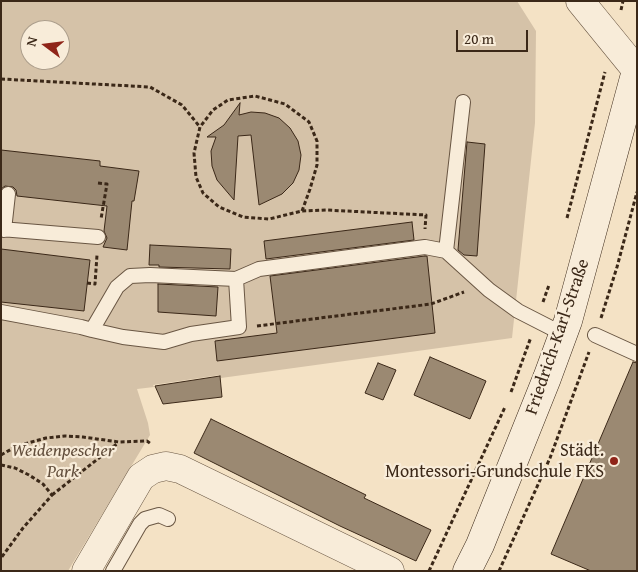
<!DOCTYPE html>
<html>
<head>
<meta charset="utf-8">
<style>
  body { margin:0 }
  #map { position:relative; width:638px; height:572px; overflow:hidden; background:#f4e2c5; font-family:"Gentium Book Plus",serif }
  canvas { display:block }
  .frame { position:absolute; inset:0; border:2px solid #3b2818; pointer-events:none }
  .north { position:absolute; left:20px; top:20px; width:50px; height:50px; box-sizing:border-box; background:#f8ecd9; border:1px solid #ac9e8c; border-radius:50%; rotate:285deg; font-size:14px; font-weight:700; line-height:20px; text-align:center; color:#3b2818 }
  .north::after { content:''; display:block; margin:auto; width:18px; height:22px; background:#8f2418; clip-path:polygon(50% 0,100% 100%,50% 72%,0 100%) }
  .scale { position:absolute; left:456px; top:30px; width:72px; height:22px; box-sizing:border-box; border:2px solid #3b2818; border-top:0; padding-left:6px; font-size:15px; line-height:18px; white-space:nowrap; color:#3b2818; -webkit-text-stroke:4px #f8ecd9; paint-order:stroke }
</style>
</head>
<body>
<div id="map">
<canvas width="638" height="572"></canvas>
<div class="frame"></div>
<div class="north">N</div>
<div class="scale">20 m</div>
</div>
<script>
const ctx = document.querySelector('canvas').getContext('2d');
ctx.lineJoin = 'round';
function fillPath(path, color) {
  ctx.fillStyle = color;
  ctx.fill(path, 'evenodd');
}
function poly(rows) {
  const path = new Path2D();
  for (const r of rows) {
    path.moveTo(r[0], r[1]);
    for (let i = 2; i < r.length; i += 2) path.lineTo(r[i], r[i + 1]);
  }
  return path;
}
function stroke(path, color, width, dash) {
  ctx.strokeStyle = color;
  ctx.lineWidth = width;
  ctx.lineCap = dash ? 'butt' : 'round';
  ctx.setLineDash(dash || []);
  ctx.stroke(path);
}
function label(font, color, halo, rows, align = 'center') {
  ctx.font = font + ' "Gentium Book Plus",serif';
  ctx.lineWidth = 4.5;
  ctx.setLineDash([]);
  ctx.textBaseline = 'middle';
  ctx.strokeStyle = halo;
  ctx.fillStyle = color;
  for (const [text, x, y, turn = 0] of rows) {
    ctx.save();
    ctx.translate(x, y);
    ctx.rotate((+turn || 0) * Math.PI / 180);
    ctx.textAlign = isNaN(turn) ? turn : align;
    if (halo) ctx.strokeText(text, 0, 0);
    ctx.fillText(text, 0, 0);
    ctx.restore();
  }
}
const green = poly([
  [1,1,517,1,536,31,535,123,512,338,221,378,220,375,153,385,154,387,137,389,148,423,150,435,68,571,1,571],
  [30,30,60,30,60,60,30,60]
]);
const building = poly([
  [240,103,239,115,251,112,265,113,279,118,290,128,298,141,301,155,299,170,293,183,282,194,259,205,251,135,238,136,234,200,217,180,212,166,211,151,216,137,207,137,224,125,240,103],
  [467,142,485,144,477,256,464,255,458,250,467,142],
  [1,150,100,161,100,166,139,171,134,201,132,201,127,250,103,247,107,238,104,231,107,206,17,196,16,190,13,187,5,186,1,189,1,150],
  [412,222,414,240,266,259,264,241,412,222],
  [150,245,231,249,230,269,159,267,159,265,149,265,150,245],
  [1,249,90,260,84,311,1,302,1,249],
  [425,256,427,256,435,333,217,361,215,341,277,333,270,276,425,256],
  [158,284,218,287,216,316,158,312,158,284],
  [430,357,486,381,470,419,414,395,430,357],
  [633,362,637,363,637,571,591,571,551,554,633,362],
  [378,363,396,370,383,400,365,393,378,363],
  [220,376,222,397,163,404,155,386,220,376],
  [211,419,366,495,364,498,431,530,416,561,340,526,194,453,211,419]
]);
const path = poly([
  [621,10,623,1],
  [1,79,150,87,182,105,200,127],
  [98,183,107,184,101,219],
  [302,211,310,189,317,165,317,141,309,122,285,104,255,96,228,100,213,110,200,127,194,153,196,177,203,193,219,207,243,217,269,219,302,211,326,210,426,215,425,229],
  [567,218,605,72],
  [87,283,95,284,97,255],
  [543,302,549,285],
  [601,318,617,267,637,192],
  [257,326,431,304,464,292],
  [511,392,531,337],
  [1,455,17,446,46,438,65,436,83,437,119,442,147,441,151,444],
  [1,465,15,468,29,475,43,484,52,495,23,528,1,558],
  [52,495,118,443],
  [429,571,505,407],
  [499,571,550,458,589,352]
]);
const service = poly([
  [1,229,98,237],
  [4,230,8,194],
  [446,251,463,102],
  [236,279,259,269,425,247,446,251,489,290,518,311,563,334],
  [1,312,81,327,92,330,123,337,164,342,191,334,239,327,236,279,150,275,130,276,117,287,92,330],
  [595,335,637,354],
  [113,571,140,524,145,519,159,515,168,519]
]);
const minor = poly([
  [580,1,637,71],
  [86,571,141,477,153,469,166,466,180,469,390,571]
]);
const secondary = poly([
  [467,571,480,545,547,378,568,321,637,67]
]);
const markers = [
  [614,461,5,"#8f2418"]
];
const streetNames = [
  ["Friedrich-Karl-Straße",558,337,-71]
];
const parkNames = [
  ["Weidenpescher",63,451],
  ["Park",63,472]
];
const poiNames = [
  ["Städt.",604,451],
  ["Montessori-Grundschule FKS",604,472]
];
fillPath(green, '#d5c2a8');
fillPath(building, '#9b8972');
stroke(building, '#3b2818', 1);
stroke(service, '#695643', 16);
stroke(minor, '#695643', 29);
stroke(secondary, '#3b2818', 29);
stroke(path, '#3b2818', 3, [4, 2.5]);
stroke(service, '#f8ecd9', 14);
stroke(minor, '#f8ecd9', 28);
stroke(secondary, '#f8ecd9', 28);
for (const [x, y, r, color] of markers) {
  const dot = new Path2D();
  dot.arc(x, y, r, 0, 2 * Math.PI);
  ctx.fillStyle = color;
  ctx.fill(dot);
  stroke(dot, '#f8ecd9', 2);
}
label('18px', '#3b2818', '#f8ecd9', streetNames);
label('italic 18px', '#624e3c', '#f8ecd9', parkNames);
label('18px', '#3b2818', '#f8ecd9', poiNames, 'right');
</script>
</body>
</html>
